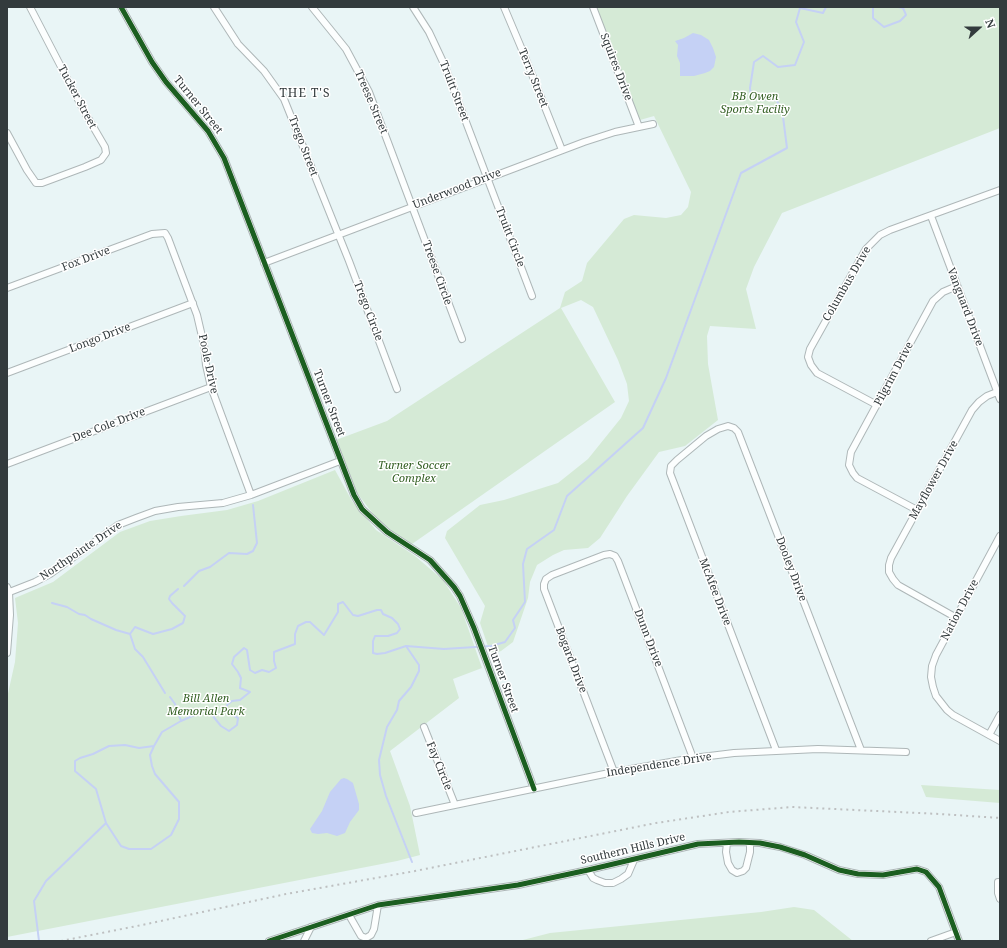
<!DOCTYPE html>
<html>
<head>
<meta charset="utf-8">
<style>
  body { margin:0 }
  #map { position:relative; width:1007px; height:948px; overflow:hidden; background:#e9f5f6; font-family:"Noto Serif",serif }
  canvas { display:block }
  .frame { position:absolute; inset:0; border:8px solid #333b3d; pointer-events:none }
  .north { position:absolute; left:959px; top:8px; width:40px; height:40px; -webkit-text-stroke:3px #fff; paint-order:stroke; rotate:69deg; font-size:11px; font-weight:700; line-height:16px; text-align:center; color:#333b3d }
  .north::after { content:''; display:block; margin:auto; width:14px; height:18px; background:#333b3d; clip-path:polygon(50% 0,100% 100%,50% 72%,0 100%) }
</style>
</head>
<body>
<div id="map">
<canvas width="1007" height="948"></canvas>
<div class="frame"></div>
<div class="north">N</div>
</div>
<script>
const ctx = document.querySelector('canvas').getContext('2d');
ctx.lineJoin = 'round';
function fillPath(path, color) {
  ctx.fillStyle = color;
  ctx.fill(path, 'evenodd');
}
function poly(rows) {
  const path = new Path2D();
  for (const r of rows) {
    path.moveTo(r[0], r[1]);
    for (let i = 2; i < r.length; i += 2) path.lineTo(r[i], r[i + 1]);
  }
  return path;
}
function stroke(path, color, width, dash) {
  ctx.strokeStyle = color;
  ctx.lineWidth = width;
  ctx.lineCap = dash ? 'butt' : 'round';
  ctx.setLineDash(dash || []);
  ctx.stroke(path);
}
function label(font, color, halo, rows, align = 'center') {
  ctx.font = font + ' "Noto Serif",serif';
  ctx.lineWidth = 3;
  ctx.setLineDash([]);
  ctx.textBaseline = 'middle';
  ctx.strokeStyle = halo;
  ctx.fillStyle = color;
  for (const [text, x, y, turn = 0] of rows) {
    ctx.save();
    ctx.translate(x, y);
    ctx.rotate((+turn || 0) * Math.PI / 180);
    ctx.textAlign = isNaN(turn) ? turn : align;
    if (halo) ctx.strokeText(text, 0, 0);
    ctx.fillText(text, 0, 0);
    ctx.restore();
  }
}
const green = poly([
  [594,7,1000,7,1000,128,782,213,754,267,746,289,756,329,710,326,707,336,708,364,718,420,685,446,659,452,627,496,600,538,588,548,564,550,553,555,537,565,530,582,528,598,513,642,501,651,491,655,480,623,485,606,445,538,447,531,480,505,504,500,558,483,588,459,621,418,629,401,627,384,618,360,593,307,581,300,561,308,615,402,412,544,392,531,374,515,357,493,336,440,387,421,560,308,565,292,582,281,587,263,624,219,634,215,666,218,681,215,688,207,691,192,654,116,640,120],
  [335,470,352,501,376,530,415,556,443,580,461,608,482,668,453,679,459,698,390,751,410,806,420,855,397,861,7,937,7,698,15,662,18,623,15,598,53,582,120,532,150,521,181,516,227,510,258,501],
  [921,785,1000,790,1000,803,926,797],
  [794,907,814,910,853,941,519,941,550,933,761,912]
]);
const water = poly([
  [693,33,701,35,709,40,713,48,716,57,714,67,710,71,705,73,694,76,680,76,680,63,677,56,678,45,675,41,684,38],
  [344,778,347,779,353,783,359,804,359,810,350,822,345,833,337,836,327,833,318,834,312,833,310,829,322,811,330,792,341,779]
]);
const stream = poly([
  [873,7,873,18,884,27,900,21,906,15,903,8,898,7],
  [184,586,199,571,210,567,229,553,247,554,253,551,257,543,253,505],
  [52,603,67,607,79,614,85,615,91,619,116,630,130,634],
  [406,646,419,665,419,671,411,687,399,701,397,710,387,727,379,760,380,775,386,796,412,862],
  [165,693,143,657,135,649,130,634,135,627,153,634,172,629,183,623,185,616,172,603,169,599,170,596,178,589],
  [170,697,175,704,181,721],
  [106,823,121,846,129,849,151,849,171,835,179,819,179,802,155,774,152,766,150,755,154,746],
  [39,941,34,901,46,881,106,823,96,789,75,771,75,761,80,758,93,754,109,746,125,745,139,748,154,746,162,732,181,721,206,710,212,715,221,726,229,731,237,725,238,718,227,712,227,705,232,701,240,700,250,692,240,688,241,678,238,672,232,664,234,657,244,648,247,650,250,670,255,673,262,670,269,672,276,668,274,661,274,652,295,644,295,634,298,626,306,622,310,622,324,635,338,612,338,604,343,602,353,615,358,616,377,610,381,610,383,614,392,618,398,624,400,629,397,633,388,636,375,636,373,641,373,653,377,654,385,653,406,646,444,649,491,646,505,642,515,628,513,620,525,602,523,564,527,549,554,530,567,496,643,428,666,378,741,173,787,148,782,109,776,100,751,98,750,88,754,62,763,56,778,67,795,65,804,42,796,22,800,8,823,13,826,7]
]);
const minor = poly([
  [121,7,152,62,166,82,208,131,224,158,354,495,362,509,387,532,430,560,454,587,460,596,474,628,534,789],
  [214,7,238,44,264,71,284,99,349,261,397,389],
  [312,7,346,49,369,92,462,339],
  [413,7,429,32,444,64,532,296],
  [504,7,523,52,562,150],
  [593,7,639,127],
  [7,133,27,170,36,183,42,183,85,167,101,160,106,153,105,147,84,111,30,7],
  [931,216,1000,399],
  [264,263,584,142,615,132,653,124],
  [7,288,152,234,165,233,168,238,197,315,204,345,206,365,211,387,251,495],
  [7,373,193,303],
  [877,405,817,373,811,365,808,357,810,349,866,249,880,235,890,230,1000,190],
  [7,464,211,387],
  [917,510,857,478,853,473,849,465,851,452,933,301,943,292,957,286],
  [1000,536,936,655,932,666,931,677,933,687,936,696,947,710,953,715,1000,741],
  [7,587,9,592,10,615,7,653],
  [7,593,35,582,50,574,118,525,136,518,155,511,178,507,223,503,251,495,340,461],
  [955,617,898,585,893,579,889,572,889,565,891,558,972,410,979,402,987,396,997,392],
  [424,727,455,805],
  [989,735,1000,715],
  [776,750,670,473,671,466,677,460,706,436,718,429,728,426,734,428,738,432,861,750],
  [614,772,544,589,544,584,546,579,552,575,604,555,610,554,615,556,618,561,693,758],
  [416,813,614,772,693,758,734,753,818,749,906,752],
  [727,843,726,852,728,863,732,870,737,873,743,871,746,868,750,852,750,843],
  [588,870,593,878,597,880,605,883,613,883,621,879,628,874,634,860],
  [1000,882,998,882,998,893,1000,899],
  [349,915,361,936,366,938,371,935,374,929,378,905],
  [269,941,378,905,518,885,588,870,698,844,739,842,760,843,780,847,805,855,839,870,858,874,883,875,917,869,926,872,939,887,959,941],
  [304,941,311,927],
  [931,941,956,932]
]);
const rail = poly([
  [61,941,142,925,286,894,415,871,656,823,729,812,792,807,940,814,1000,818]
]);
const cycleway = poly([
  [121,7,152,62,166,82,208,131,224,158,354,495,362,509,387,532,430,560,454,587,460,596,474,628,534,789],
  [269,941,378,905,518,885,588,870,698,844,739,842,760,843,780,847,805,855,839,870,858,874,883,875,917,869,926,872,939,887,959,941]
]);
const streetNames = [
  ["Squires Drive",616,67,69],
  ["Terry Street",533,78,68],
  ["Truitt Street",454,91,69],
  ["Tucker Street",77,97,62],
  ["Treese Street",371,102,67],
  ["Turner Street",198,105,51],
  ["Trego Street",303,146,69],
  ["Underwood Drive",457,189,-21],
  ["Truitt Circle",510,237,69],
  ["Fox Drive",86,259,-21],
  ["Treese Circle",437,273,70],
  ["Columbus Drive",847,284,-60],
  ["Vanguard Drive",965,307,69],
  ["Trego Circle",368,311,69],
  ["Longo Drive",100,338,-21],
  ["Poole Drive",208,364,78],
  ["Pilgrim Drive",894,374,-62],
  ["Turner Street",329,403,69],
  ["Dee Cole Drive",109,425,-21],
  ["Mayflower Drive",934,480,-61],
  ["Northpointe Drive",81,551,-34],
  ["Dooley Drive",791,569,69],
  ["McAfee Drive",715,592,69],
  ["Nation Drive",960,610,-62],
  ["Dunn Drive",648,638,69],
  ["Bogard Drive",571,660,69],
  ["Turner Street",503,679,70],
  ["Independence Drive",659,765,-9],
  ["Fay Circle",439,766,68],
  ["Southern Hills Drive",633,849,-13]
];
const parkNames = [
  ["BB Owen",755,97],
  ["Sports Faciliy",755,110],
  ["Turner Soccer",414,466],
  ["Complex",414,479],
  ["Bill Allen",206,699],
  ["Memorial Park",206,712]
];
const neighbourhoodNames = [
  ["THE T'S",305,94]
];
fillPath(green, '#d5ead6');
fillPath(water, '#c5d1f5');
stroke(stream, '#c5d1f5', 2);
stroke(minor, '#aeb7b8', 8);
stroke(minor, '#fcfefe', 6);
stroke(rail, '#bec0c1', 2, [2, 4]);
stroke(cycleway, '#1b5e20', 5);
label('11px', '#333b3d', '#fff', streetNames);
label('italic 11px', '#346024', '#fff', parkNames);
ctx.letterSpacing = '1px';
label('12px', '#333b3d', '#fff', neighbourhoodNames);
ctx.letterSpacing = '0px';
</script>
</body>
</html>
